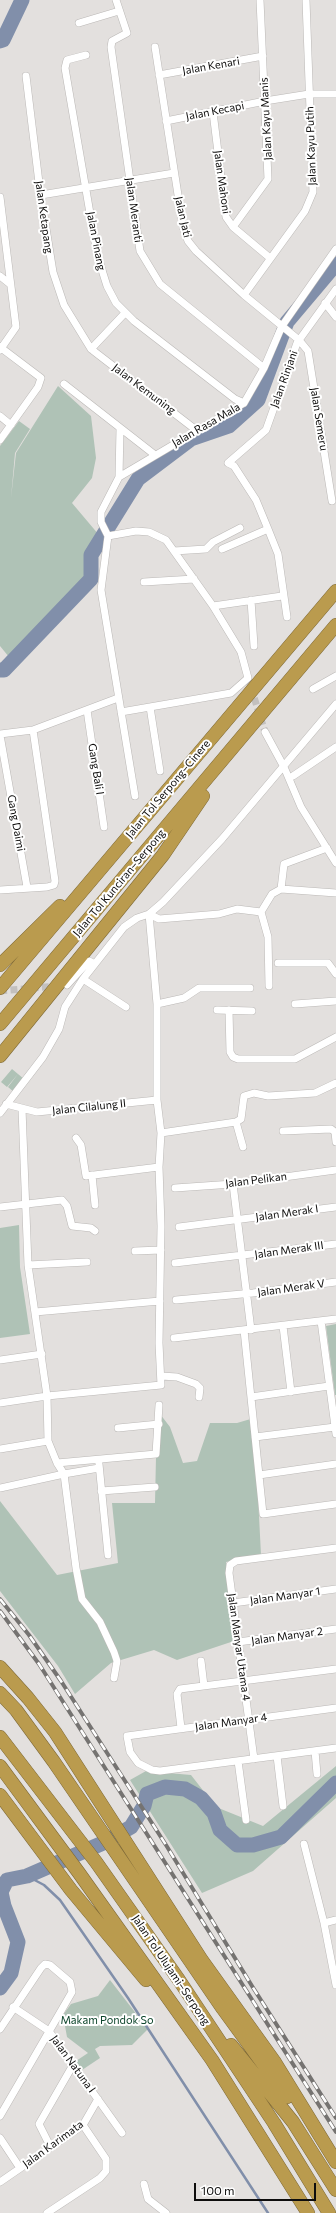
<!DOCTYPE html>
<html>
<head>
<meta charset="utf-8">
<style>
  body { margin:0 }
  #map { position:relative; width:336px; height:2213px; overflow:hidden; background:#e3e0de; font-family:Commissioner,sans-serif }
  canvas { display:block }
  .scale { position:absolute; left:194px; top:2183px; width:122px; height:18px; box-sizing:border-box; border:2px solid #0e0d0c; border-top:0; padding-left:5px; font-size:12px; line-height:14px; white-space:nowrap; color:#0e0d0c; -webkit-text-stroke:3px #fff; paint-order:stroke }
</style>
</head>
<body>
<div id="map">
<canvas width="336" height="2213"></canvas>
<div class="scale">100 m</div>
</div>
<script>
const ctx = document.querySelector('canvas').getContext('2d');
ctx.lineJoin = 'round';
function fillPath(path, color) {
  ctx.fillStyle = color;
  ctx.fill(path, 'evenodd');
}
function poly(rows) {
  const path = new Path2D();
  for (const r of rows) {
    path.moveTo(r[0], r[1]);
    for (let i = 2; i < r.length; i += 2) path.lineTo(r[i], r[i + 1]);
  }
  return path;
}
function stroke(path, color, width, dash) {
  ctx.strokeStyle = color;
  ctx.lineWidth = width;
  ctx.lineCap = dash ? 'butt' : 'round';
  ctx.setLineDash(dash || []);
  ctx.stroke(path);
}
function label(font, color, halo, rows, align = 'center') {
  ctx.font = font + ' Commissioner,sans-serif';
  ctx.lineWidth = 4;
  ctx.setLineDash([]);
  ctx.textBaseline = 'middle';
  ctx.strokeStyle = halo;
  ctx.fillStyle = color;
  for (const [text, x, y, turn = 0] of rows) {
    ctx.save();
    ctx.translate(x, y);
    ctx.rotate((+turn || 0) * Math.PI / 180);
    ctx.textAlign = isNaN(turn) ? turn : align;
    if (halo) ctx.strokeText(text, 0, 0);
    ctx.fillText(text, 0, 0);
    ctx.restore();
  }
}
const green = poly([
  [58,386,91,416,96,458,92,478,72,503,99,535,94,581,9,657,0,646,0,446,19,421,30,429,15,453,11,498,16,453],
  [12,1069,18,1074,7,1087,1,1082],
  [18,1074,24,1079,14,1092,8,1087],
  [19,1225,20,1267,30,1334,0,1338,0,1228],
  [336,1324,336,1395,335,1395,326,1326],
  [157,1410,170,1427,183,1463,197,1461,210,1423,237,1423,254,1418,261,1555,226,1562,234,1641,177,1660,154,1650,111,1663,75,1694,58,1666,0,1591,0,1501,57,1575,118,1563,112,1503,155,1503],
  [336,1766,336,1798,253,1871,202,1893,130,1780,146,1771,191,1775,216,1807,263,1826],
  [110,1980,148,2029,132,2045,100,2046,95,2049,100,2058,82,2070,76,2061,88,2053,67,2037,63,2015,71,2004,98,1996]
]);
const stream = poly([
  [27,1876,44,1885,60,1900,128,1998,268,2213]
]);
const river = poly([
  [0,41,3,40,22,0],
  [0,670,4,670,91,579,91,555,138,479,191,439,229,426,258,400,287,322,336,264],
  [0,1988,11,1973,18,1942,4,1906,1,1892,7,1880,27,1876,103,1843,131,1827,144,1806,147,1794,165,1787,185,1789,201,1798,214,1813,220,1830,237,1845,253,1845,281,1837,336,1783]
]);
const minorTunnel = poly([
  [248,678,265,732],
  [0,991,57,986]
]);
const minor = poly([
  [116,0,127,33,112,41,111,47,140,251,160,284,264,368],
  [79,23,119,11],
  [155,47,183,227,188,241,196,251,244,295,299,340,308,351,332,501],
  [86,55,67,60,65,68,97,254,107,286,116,303,134,321,235,399,244,403],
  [159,75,263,56],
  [26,76,40,191,53,272,64,305,91,349,196,430],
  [213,112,226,217,233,227,270,258],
  [166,121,265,101,309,94,336,94],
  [41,195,174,173],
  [0,197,16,327,0,350],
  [233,227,268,179,260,0],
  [0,276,10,284],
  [244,295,305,211,313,192,306,0],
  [325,303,336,317],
  [0,347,41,378,38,387,0,440],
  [91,349,125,313],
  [64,384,155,455],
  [0,416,11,425],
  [119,477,120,429],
  [108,536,136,531,149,532,166,540,213,606,241,652,248,678,231,693,121,712],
  [222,549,268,529],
  [174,551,206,549,213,542,240,528],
  [144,582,194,579],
  [251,600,254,646],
  [213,606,282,596],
  [287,617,278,554,268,529,256,500,234,466,228,463,266,430,297,343,336,289],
  [313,689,336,676],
  [150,707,160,771],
  [87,710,104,827],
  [265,732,284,767,301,807,336,863],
  [0,734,33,730,118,698],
  [0,735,27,887],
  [293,776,336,747],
  [135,796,101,590,108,536,101,522,101,512,119,477,244,403,264,368,282,326,336,249],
  [281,889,284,864,327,848],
  [0,890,47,887,54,885,55,881,33,730],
  [149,914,159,919,219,914,237,909,261,912],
  [278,963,328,963,336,974],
  [83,979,126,1007],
  [67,985,89,961,95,964],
  [269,986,268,937,261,912,272,894,281,889,336,893],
  [157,1004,184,998,199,988,250,988],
  [295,1004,336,1001],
  [217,1010,252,1011],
  [229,1010,230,1052,233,1057,238,1059,295,1059,336,1037],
  [6,1104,37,1112,157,1100],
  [0,1113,43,1057,59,1029,65,1007,83,979,124,927,137,918,149,914,163,902,222,839,336,704],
  [236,1122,243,1147],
  [283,1131,331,1129,335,1132,336,1142],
  [161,1133,236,1122,241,1119,244,1096,254,1093,268,1096,315,1093,336,1083],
  [76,1138,81,1145,86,1176,159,1167],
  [92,1175,95,1205],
  [233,1184,251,1330],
  [175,1188,233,1184,336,1170],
  [0,1207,62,1200,67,1206,72,1226,91,1228,95,1231],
  [179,1227,336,1207],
  [135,1251,161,1250],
  [175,1263,336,1244],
  [28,1265,87,1262],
  [176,1300,253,1293,336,1282],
  [35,1312,160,1301],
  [321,1321,336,1434],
  [283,1326,291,1392],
  [244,1330,263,1514,336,1504],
  [174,1338,336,1319],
  [0,1360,42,1354],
  [161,1376,177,1377,196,1384,200,1388,199,1397],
  [251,1397,329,1386],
  [0,1403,47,1396,28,1265,22,1109],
  [118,1428,159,1424],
  [255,1437,335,1427],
  [0,1449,48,1441],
  [57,1463,156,1454,159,1405],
  [99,1464,108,1555],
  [259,1475,336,1464],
  [0,1488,64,1474,99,1468],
  [101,1491,155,1487],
  [233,1603,336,1589],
  [238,1642,336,1629],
  [201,1661,204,1686],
  [114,1678,117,1661,114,1652,100,1622,82,1599,76,1568,64,1474,57,1463,48,1441,47,1396,161,1385,159,1343,161,1226,159,1167,161,1133,157,1100,157,1004,149,914],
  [336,1708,127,1736,130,1752,138,1763,152,1770,160,1771,336,1748],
  [181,1728,177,1694,180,1689,336,1669],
  [315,1751,317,1774],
  [277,1756,283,1806],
  [254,1759,229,1573,230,1565,236,1561,336,1548],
  [238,1761,246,1820],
  [304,1844,324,1923,336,1985],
  [324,1923,336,1920],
  [13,2007,49,2031,122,2133],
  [0,2029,41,1968,45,1964,50,1965,70,1982,72,1992,0,2116],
  [0,2138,20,2168],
  [50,2146,39,2124,73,2065],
  [0,2182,83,2125,98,2099],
  [144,2184,148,2199,166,2213],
  [47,2213,100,2178,106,2171,106,2159,83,2125]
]);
const motorway = poly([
  [0,965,60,906],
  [0,988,336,591],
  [0,1024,336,625],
  [0,1056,163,855,203,796],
  [0,1667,28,1698,55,1732,201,1959,274,2061,336,2162],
  [0,1693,16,1710,54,1762,223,2009,287,2097],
  [0,1737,96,1862,179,1980,274,2123,329,2213],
  [0,1766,79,1873,212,2060,308,2213],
  [0,1795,71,1890,146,1980],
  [231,2045,293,2122,336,2190]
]);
const rail = poly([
  [0,1599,29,1635,61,1681,166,1845,252,1986,336,2118],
  [0,1611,39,1664,336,2132]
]);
const streetNames = [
  ["Jalan Kenari",211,66,-10],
  ["Jalan Kecapi",215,111,-11],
  ["Jalan Kayu Manis",266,119,-93],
  ["Jalan Kayu Putih",311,146,-92],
  ["Jalan Mahoni",222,182,82],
  ["Jalan Meranti",134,210,82],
  ["Jalan Ketapang",44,217,82],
  ["Jalan Jati",183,217,77],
  ["Jalan Pinang",96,241,79],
  ["Jalan Rinjani",284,379,-70],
  ["Jalan Kemuning",144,389,37],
  ["Jalan Semeru",319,419,81],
  ["Jalan Rasa Mala",206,425,-30],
  ["Gang Bali I",96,769,81],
  ["Jalan Tol Serpong–Cinere",168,789,-50],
  ["Gang Daimi",16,823,80],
  ["Jalan Tol Kunciran–Serpong",119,883,-50],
  ["Jalan Cilalung II",89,1107,-6],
  ["Jalan Pelikan",256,1180,-7],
  ["Jalan Merak I",287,1213,-8],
  ["Jalan Merak III",289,1250,-8],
  ["Jalan Merak V",291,1288,-8],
  ["Jalan Manyar 1",285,1596,-8],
  ["Jalan Manyar 2",287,1636,-8],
  ["Jalan Manyar Utama 4",239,1647,82],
  ["Jalan Manyar 4",231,1722,-8],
  ["Jalan Tol Ulujami–Serpong",171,1970,56],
  ["Jalan Natuna I",73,2064,54],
  ["Jalan Karimata",53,2144,-36]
];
const parkNames = [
  ["Makam Pondok So",107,2020]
];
fillPath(green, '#afc2b6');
stroke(stream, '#818faa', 2.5);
stroke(river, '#818faa', 15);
stroke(minorTunnel, '#c3c0be', 7, [7, 3.5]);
stroke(minor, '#bbb8b6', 8);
stroke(motorway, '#7e6937', 14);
stroke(minor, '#fff', 7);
stroke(motorway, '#ba9b4e', 13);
stroke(rail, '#757371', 4);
stroke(rail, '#fff', 2.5, [8]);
label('11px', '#0e0d0c', '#fff', streetNames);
label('11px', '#0b442a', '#fff', parkNames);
</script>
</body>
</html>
